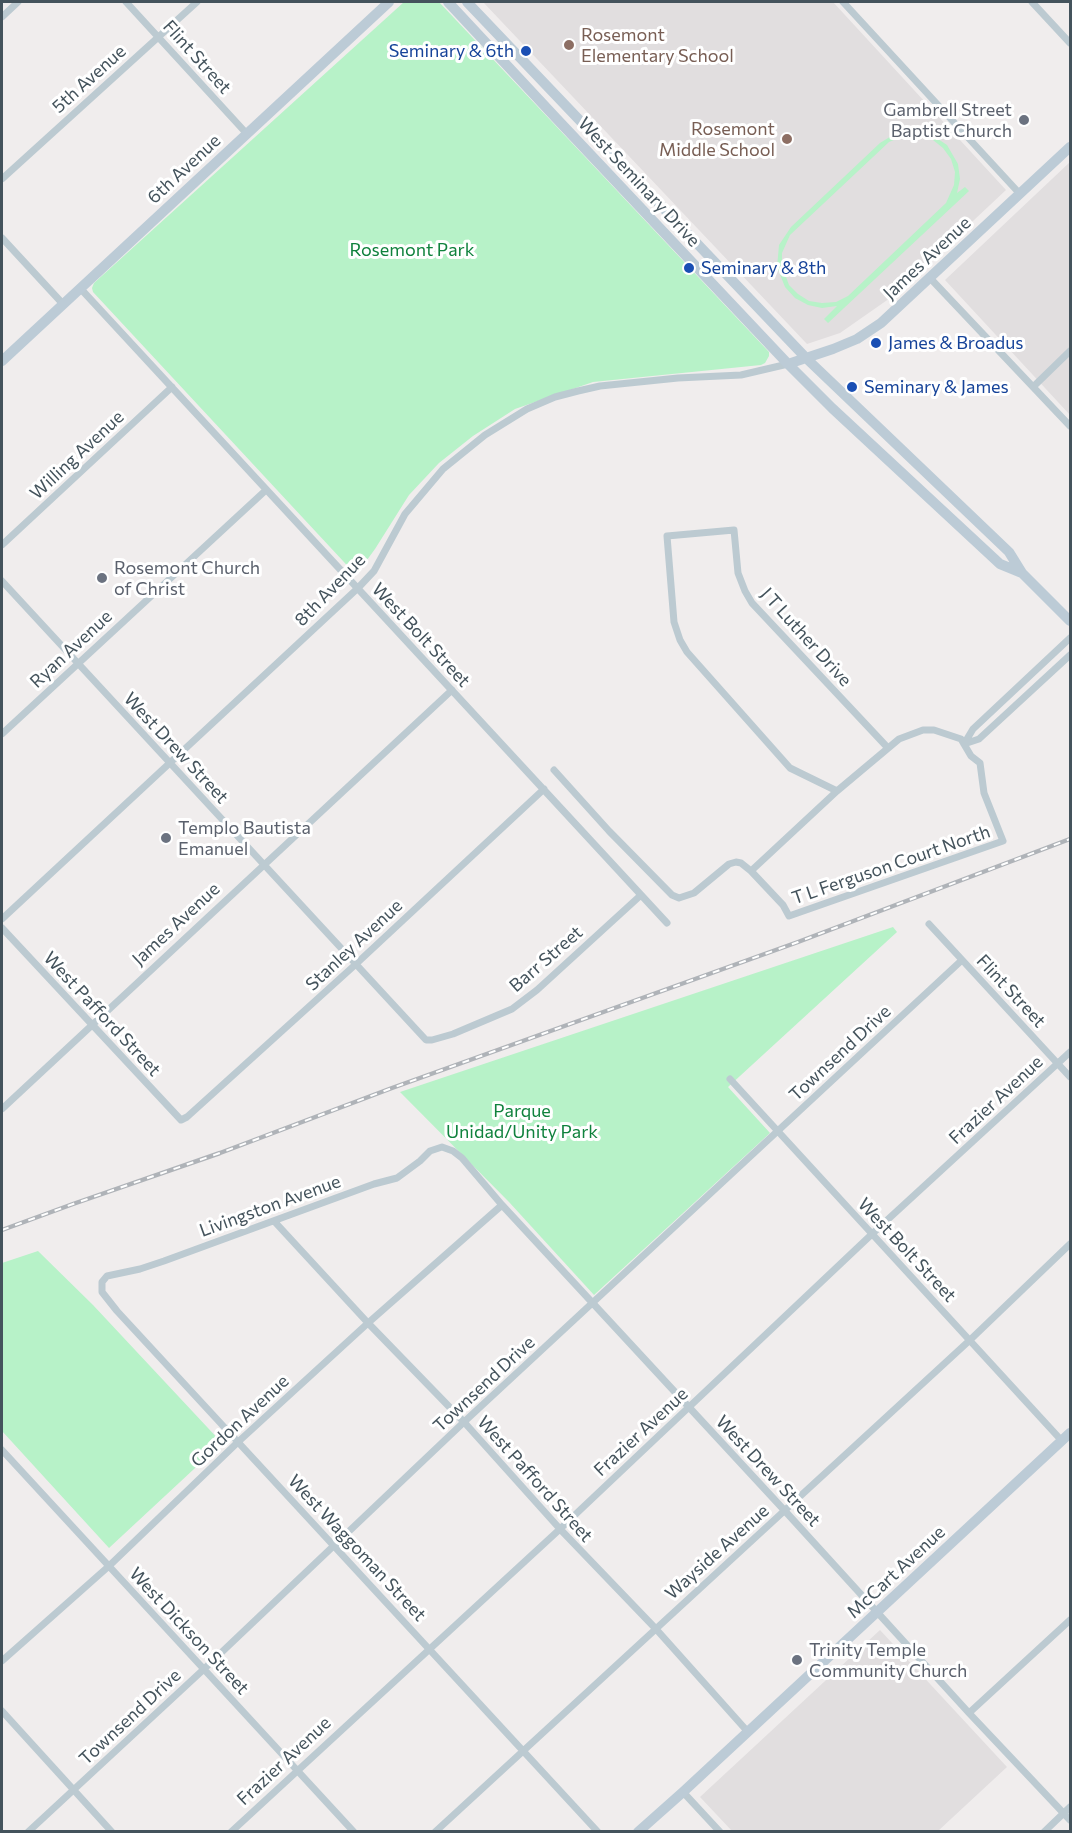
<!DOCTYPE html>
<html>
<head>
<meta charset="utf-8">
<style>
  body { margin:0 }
  #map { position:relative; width:1072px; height:1833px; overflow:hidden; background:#f0eded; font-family:Commissioner,sans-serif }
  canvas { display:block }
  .frame { position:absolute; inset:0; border:3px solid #44535c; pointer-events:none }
</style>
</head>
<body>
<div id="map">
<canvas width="1072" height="1833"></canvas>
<div class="frame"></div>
</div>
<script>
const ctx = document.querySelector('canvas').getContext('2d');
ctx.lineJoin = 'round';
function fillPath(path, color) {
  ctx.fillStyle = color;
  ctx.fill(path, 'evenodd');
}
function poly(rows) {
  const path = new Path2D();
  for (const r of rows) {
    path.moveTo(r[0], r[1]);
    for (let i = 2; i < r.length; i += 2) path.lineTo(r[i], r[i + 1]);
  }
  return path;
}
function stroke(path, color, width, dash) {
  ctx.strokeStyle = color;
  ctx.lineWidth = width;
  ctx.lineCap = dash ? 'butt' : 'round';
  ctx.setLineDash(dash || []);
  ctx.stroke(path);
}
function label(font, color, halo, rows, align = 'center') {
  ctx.font = font + ' Commissioner,sans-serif';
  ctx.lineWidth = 6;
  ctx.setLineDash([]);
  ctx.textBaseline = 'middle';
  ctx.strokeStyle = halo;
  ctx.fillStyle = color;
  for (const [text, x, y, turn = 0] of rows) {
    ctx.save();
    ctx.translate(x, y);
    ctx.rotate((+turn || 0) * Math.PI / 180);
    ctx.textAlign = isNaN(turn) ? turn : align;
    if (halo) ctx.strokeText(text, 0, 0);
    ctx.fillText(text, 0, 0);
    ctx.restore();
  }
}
const education = poly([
  [483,2,833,2,1006,190,893,296,840,333,807,344],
  [1070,162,1070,415,945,280],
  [880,1630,1007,1767,938,1831,732,1831,700,1797]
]);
const green = poly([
  [404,2,439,2,769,352,769,356,765,363,761,365,593,382,515,409,473,436,439,463,409,495,375,549,356,575,93,292,92,288,94,283],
  [907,131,929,133,947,145,958,164,960,179,957,193,965,187,969,191,828,323,824,319,837,306,822,308,808,305,795,298,785,287,777,267,779,245,791,227,880,143,893,135],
  [914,135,933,140,943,148,951,159,955,172,954,185,946,203,848,296,836,302,822,303,809,301,798,294,789,285,782,266,782,253,790,235,889,142,901,137],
  [893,927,897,932,728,1087,770,1133,594,1295,509,1202,400,1092],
  [38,1251,93,1305,222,1443,109,1548,2,1431,2,1263]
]);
const street = poly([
  [126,2,247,134],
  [843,2,1020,194],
  [1032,2,1070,43],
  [2,17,18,2],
  [2,179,197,2],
  [2,238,63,304],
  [930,278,1070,426],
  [80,288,667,923],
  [1033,387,1070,351],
  [2,545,172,387],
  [2,581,426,1040,432,1040,453,1034,512,1009,537,990,641,895],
  [2,734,266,490],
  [964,744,973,729,1070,638],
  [964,744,979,739,1070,655],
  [554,770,609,831,672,895,679,898,694,893,729,864,736,862,741,863,751,871,783,905,789,916,1003,841,984,793,980,763,971,756,961,739,934,730,923,730,899,739,837,791,751,871],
  [837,791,790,768,687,652,680,640,674,622,667,536,734,530,738,573,745,591,752,603,888,748],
  [2,919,358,588,374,571,405,514,443,469,485,435,527,409,555,397,578,391,600,386,678,378,741,375,788,364],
  [929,924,1070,1077],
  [2,928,181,1120,187,1117,356,964,544,789],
  [730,1079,1062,1441],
  [2,1109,452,690],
  [274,1221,368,1323,464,1422,560,1529,656,1629,748,1732],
  [2,1450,354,1832],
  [2,1661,109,1566,238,1442,368,1323,502,1205],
  [2,1711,112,1832],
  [969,1713,1070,1620],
  [683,1792,720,1832],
  [28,1832,204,1669,464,1422,962,960],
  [231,1832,560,1529,872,1234,1070,1052],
  [435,1832,970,1340,1070,1244],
  [598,1832,117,1311,102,1292,102,1282,107,1276,140,1269,164,1261,374,1184,397,1178,420,1161,430,1151,442,1147,453,1151,462,1158,502,1205,785,1511,969,1713,1070,1820],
  [1044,1832,1070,1807]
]);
const secondary = poly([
  [448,2,556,118,788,364,832,408,1000,564,1022,573],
  [467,2,807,359,1009,552,1022,573,1070,621],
  [2,361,389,2],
  [788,364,833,349,857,339,881,323,1070,147],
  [638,1832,683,1792,1070,1433]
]);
const rail = poly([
  [2,1230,73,1204,220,1153,392,1088,798,942,1070,839]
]);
const markers = [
  [569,45,6,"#8d6e63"],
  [526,51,6,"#1a4fb4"],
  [1024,120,6,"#6b7280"],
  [787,139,6,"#8d6e63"],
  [689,268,6,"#1a4fb4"],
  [876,343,6,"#1a4fb4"],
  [852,387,6,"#1a4fb4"],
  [102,578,6,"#6b7280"],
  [166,838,6,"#6b7280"],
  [797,1660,6,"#6b7280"]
];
const educationNames = [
  ["Rosemont",581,35],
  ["Elementary School",581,56],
  ["Rosemont",775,129,"right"],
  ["Middle School",775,150,"right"]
];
const transitNames = [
  ["Seminary & 6th",514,51,"right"],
  ["Seminary & 8th",701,268],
  ["James & Broadus",888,343],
  ["Seminary & James",864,387]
];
const streetNames = [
  ["Flint Street",197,57,48],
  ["5th Avenue",89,79,-42],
  ["6th Avenue",184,169,-43],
  ["West Seminary Drive",639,182,47],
  ["James Avenue",927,258,-43],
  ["Willing Avenue",77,455,-43],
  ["8th Avenue",330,590,-46],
  ["West Bolt Street",421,635,47],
  ["J T Luther Drive",806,637,48],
  ["Ryan Avenue",71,649,-43],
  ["West Drew Street",176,748,47],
  ["T L Ferguson Court North",891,865,-19],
  ["James Avenue",176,924,-43],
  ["Stanley Avenue",354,945,-43],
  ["Barr Street",546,959,-41],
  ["Flint Street",1011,991,47],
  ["West Pafford Street",102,1014,47],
  ["Townsend Drive",840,1053,-43],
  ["Frazier Avenue",996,1100,-43],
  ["Livingston Avenue",270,1206,-20],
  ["West Bolt Street",907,1250,47],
  ["Townsend Drive",484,1384,-43],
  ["Gordon Avenue",240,1421,-43],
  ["Frazier Avenue",641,1432,-43],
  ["West Drew Street",768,1471,47],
  ["West Pafford Street",535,1479,48],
  ["West Waggoman Street",357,1548,47],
  ["Wayside Avenue",717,1552,-42],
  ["McCart Avenue",896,1572,-43],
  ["West Dickson Street",189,1631,47],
  ["Townsend Drive",130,1717,-43],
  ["Frazier Avenue",284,1761,-43]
];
const worshipNames = [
  ["Gambrell Street",1012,110,"right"],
  ["Baptist Church",1012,131,"right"],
  ["Rosemont Church",114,568],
  ["of Christ",114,589],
  ["Templo Bautista",178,828],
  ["Emanuel",178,849],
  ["Trinity Temple",809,1650],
  ["Community Church",809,1671]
];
const parkNames = [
  ["Rosemont Park",412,250],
  ["Parque",522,1111],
  ["Unidad/Unity Park",522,1132]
];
fillPath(education, '#e1dedf');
fillPath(green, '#b7f2c8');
stroke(street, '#bccad1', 7);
stroke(secondary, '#bccbd6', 10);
stroke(rail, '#afb3b8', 4.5);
stroke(rail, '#fff', 2, [7]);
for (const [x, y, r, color] of markers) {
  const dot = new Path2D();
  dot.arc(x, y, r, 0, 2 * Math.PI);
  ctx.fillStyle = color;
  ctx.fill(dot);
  stroke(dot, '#fff', 2);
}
label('18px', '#785e54', '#fff', educationNames, 'left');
label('18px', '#164399', '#fff', transitNames, 'left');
label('18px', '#44535c', '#fff', streetNames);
label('18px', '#5b616d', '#fff', worshipNames, 'left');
label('18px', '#10823d', '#fff', parkNames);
</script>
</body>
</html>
